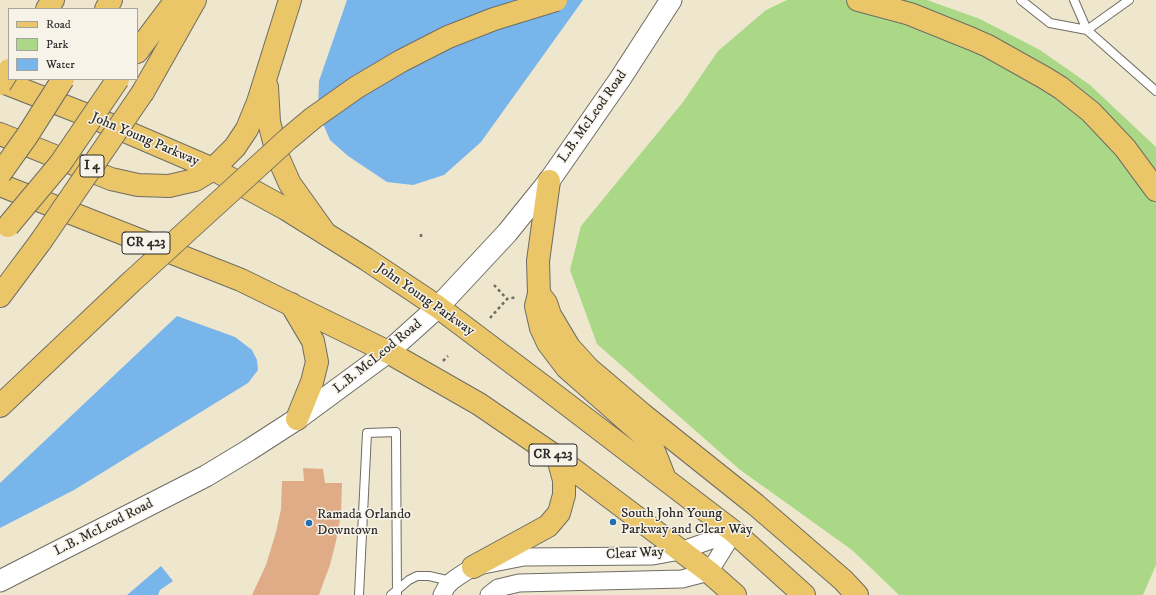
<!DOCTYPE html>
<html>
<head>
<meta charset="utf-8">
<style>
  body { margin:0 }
  #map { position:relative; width:1156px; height:595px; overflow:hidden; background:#eee7cd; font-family:"IM FELL DW Pica",serif }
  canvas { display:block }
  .legend { position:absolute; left:8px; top:8px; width:130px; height:72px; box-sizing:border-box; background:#f7f3e8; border:1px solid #a5a39c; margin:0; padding:5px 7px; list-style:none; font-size:12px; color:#2b2b2b }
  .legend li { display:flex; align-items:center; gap:8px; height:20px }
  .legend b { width:20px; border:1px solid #a5a39c }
</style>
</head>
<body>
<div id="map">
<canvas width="1156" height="595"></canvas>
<ul class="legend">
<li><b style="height:5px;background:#eac669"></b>Road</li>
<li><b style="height:11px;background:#aad886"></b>Park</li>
<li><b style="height:11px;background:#78b5eb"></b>Water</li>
</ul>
</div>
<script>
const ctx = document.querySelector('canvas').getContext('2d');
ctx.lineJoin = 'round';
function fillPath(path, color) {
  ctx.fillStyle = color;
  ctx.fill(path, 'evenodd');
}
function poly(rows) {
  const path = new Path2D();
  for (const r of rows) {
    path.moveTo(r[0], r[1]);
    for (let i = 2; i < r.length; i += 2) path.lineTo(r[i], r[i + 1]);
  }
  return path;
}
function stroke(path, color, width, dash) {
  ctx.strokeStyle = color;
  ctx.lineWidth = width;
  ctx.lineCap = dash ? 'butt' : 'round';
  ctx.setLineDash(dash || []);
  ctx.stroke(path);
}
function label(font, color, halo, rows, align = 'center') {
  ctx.font = font + ' "IM FELL DW Pica",serif';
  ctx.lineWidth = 3;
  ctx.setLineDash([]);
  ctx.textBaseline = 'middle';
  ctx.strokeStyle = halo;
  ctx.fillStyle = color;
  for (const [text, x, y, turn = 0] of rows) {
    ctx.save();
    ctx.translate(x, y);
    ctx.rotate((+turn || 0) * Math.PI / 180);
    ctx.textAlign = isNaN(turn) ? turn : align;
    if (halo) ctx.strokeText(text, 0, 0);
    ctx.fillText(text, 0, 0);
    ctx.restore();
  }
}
const green = poly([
  [787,0,927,0,980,19,1040,50,1090,85,1156,147,1156,565,1143,595,899,595,852,550,739,469,597,344,570,270,581,226,683,102,718,51,766,10]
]);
const water = poly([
  [347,0,583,0,481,142,444,175,413,185,387,182,348,156,330,140,318,112,319,81],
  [177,316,235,337,252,350,257,360,258,370,248,383,74,490,0,528,0,483],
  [161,566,173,581,160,590,158,595,127,595]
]);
const building = poly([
  [303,468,323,469,325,483,342,483,341,514,336,541,330,565,320,592,319,595,252,595,266,565,276,532,281,509,282,481,304,481]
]);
const path = poly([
  [421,234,421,239],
  [494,285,507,299],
  [490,318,507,299,517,297],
  [443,361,448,356]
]);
const service = poly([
  [1021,0,1050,23,1087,30,1129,0],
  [1074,0,1087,30,1156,91],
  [359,595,367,433,396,432,397,595],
  [391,595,409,580,417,576,429,576,451,581]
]);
const minor = poly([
  [442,595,447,586,452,581,459,576,473,567,524,557,653,556,680,551,734,532],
  [489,595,498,588,519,583,682,579,709,572,734,532]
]);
const tertiary = poly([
  [0,581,206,476,249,450,297,419,388,352,438,307,507,233,549,181,620,79,671,0]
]);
const primary = poly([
  [0,81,92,117,213,169,286,209,366,259,438,307,543,386,734,532,804,595],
  [549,181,538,261,539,294,536,306,541,328,548,343,567,368,650,441,665,479],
  [0,185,241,280,388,352,479,404,558,458,709,572,735,595],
  [291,304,313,341,317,362,312,382,297,419],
  [473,567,548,526,559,513,564,495,564,480,558,458]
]);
const motorway = poly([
  [858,0,910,14,972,39,988,46,1045,78,1061,88,1091,112,1125,148,1156,190],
  [47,9,53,0],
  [106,9,111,0],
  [137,52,176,0],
  [267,87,269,122,278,157,290,184,325,233],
  [143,92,195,0],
  [0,134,111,179,138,185,169,186,195,180,213,169,235,147,247,129,258,102,290,0],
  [539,294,546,303,550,315,569,347,589,369,642,414,756,505,843,580,857,595],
  [0,296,41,241],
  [0,406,130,283]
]);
const motorwayBridge = poly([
  [0,84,9,70],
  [0,174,27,136,63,79],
  [8,226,60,164,118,79],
  [41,241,143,92],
  [130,283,288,139,313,118,357,87,401,61,448,37,494,19,556,0]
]);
const markers = [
  [613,522,4,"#1f6fb2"],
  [309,523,4,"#1f6fb2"]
];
const shields = [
  [92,166,24],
  [146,243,48],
  [553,455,48]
];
const shieldNames = [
  ["I 4",92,166],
  ["CR 423",146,243],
  ["CR 423",553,455]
];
const streetNames = [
  ["L.B. McLeod Road",593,117,-55],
  ["John Young Parkway",145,140,23],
  ["John Young Parkway",425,300,35],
  ["L.B. McLeod Road",378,357,-39],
  ["L.B. McLeod Road",104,528,-27],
  ["Clear Way",635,554,-3]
];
const poiNames = [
  ["South John Young",621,514],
  ["Parkway and Clear Way",621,530],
  ["Ramada Orlando",317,515],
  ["Downtown",317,531]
];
fillPath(green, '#aad886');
fillPath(water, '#78b5eb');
fillPath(building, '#e0ac88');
stroke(service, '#6f6d64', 10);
stroke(minor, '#6f6d64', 19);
stroke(tertiary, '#6f6d64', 23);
stroke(primary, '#6f6d64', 24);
stroke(motorway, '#6f6d64', 24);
stroke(path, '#6f6d64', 2.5, [3, 3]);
stroke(service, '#fff', 8);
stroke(minor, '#fff', 17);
stroke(tertiary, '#fff', 21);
stroke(primary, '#eac669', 22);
stroke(motorway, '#eac669', 22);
stroke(motorwayBridge, '#6f6d64', 24, []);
stroke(motorwayBridge, '#eac669', 22);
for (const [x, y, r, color] of markers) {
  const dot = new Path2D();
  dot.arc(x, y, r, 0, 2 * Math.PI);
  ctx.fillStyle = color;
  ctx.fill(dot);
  stroke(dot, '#f7f3e8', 1.5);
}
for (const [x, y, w] of shields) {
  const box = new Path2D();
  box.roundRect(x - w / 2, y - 11, w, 22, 3);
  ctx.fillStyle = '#f7f3e8';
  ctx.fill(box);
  stroke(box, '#2b2b2b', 1);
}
label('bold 13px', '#2b2b2b', null, shieldNames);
label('14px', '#2b2b2b', '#f7f3e8', streetNames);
label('14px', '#2b2b2b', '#f7f3e8', poiNames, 'left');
</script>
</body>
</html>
